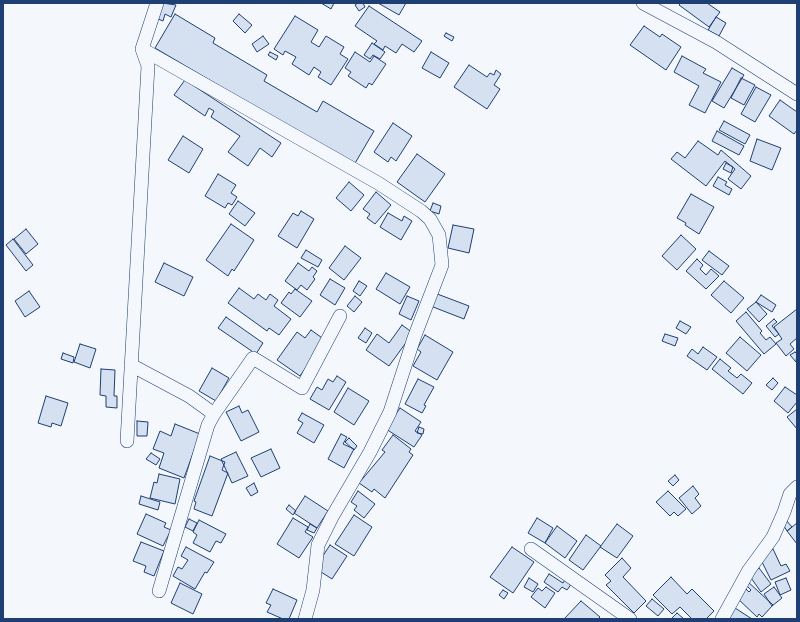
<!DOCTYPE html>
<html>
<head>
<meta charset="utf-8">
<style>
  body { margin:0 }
  #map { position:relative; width:800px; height:622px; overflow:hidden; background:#f4f7fb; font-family:"Sofia Sans Condensed",sans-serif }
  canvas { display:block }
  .frame { position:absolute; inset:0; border:4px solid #1d3f73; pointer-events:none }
</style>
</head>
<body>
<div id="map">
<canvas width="800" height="622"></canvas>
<div class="frame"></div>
</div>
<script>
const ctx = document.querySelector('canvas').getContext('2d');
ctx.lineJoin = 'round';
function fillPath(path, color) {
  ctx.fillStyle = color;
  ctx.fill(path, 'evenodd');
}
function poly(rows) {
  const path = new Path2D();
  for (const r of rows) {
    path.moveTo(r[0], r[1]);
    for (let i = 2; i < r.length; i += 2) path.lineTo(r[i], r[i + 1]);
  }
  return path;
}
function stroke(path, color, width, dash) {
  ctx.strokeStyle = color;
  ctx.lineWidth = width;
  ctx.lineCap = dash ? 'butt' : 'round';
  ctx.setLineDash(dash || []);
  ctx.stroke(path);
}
const building = poly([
  [162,3,176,5,171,17,165,14,163,21,156,18,162,3],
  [321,3,334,3,331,9,321,3],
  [358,3,363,3,365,7,359,11,355,5,358,3],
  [378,3,406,3,399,15,378,3],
  [681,3,707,3,720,12,709,27,679,5,681,3],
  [369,6,422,41,414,52,402,44,396,53,385,46,383,50,374,44,377,41,355,26,369,6],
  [175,14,215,38,213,43,267,75,264,81,317,112,323,101,374,131,354,165,155,48,175,14],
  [239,14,252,25,245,33,233,21,239,14],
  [295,16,318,30,311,42,319,47,326,36,344,47,340,54,348,59,331,85,318,77,321,72,314,67,309,75,292,64,296,57,285,51,283,55,274,49,295,16],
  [716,17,726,23,719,36,708,30,716,17],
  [644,26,660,37,662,34,681,47,666,70,630,45,644,26],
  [446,33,454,37,452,41,444,36,446,33],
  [263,36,269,44,257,52,252,44,263,36],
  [372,43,385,52,380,59,373,55,370,59,364,55,372,43],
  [270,52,278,56,276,60,268,55,270,52],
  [355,52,370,62,374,56,386,64,372,85,369,83,366,88,348,76,351,72,345,68,355,52],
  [431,52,449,63,440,78,422,68,431,52],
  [682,56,706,69,703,73,721,82,705,113,689,105,699,86,674,72,682,56],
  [469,65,487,77,490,73,494,75,496,70,501,74,494,85,500,89,487,109,454,87,469,65],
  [732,68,744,75,724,108,712,101,732,68],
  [741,78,755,85,744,105,731,98,741,78],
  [185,80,281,143,272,157,260,148,248,166,228,152,240,136,211,117,214,111,209,108,205,116,174,95,185,80],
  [756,87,771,95,755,122,741,114,756,87],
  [780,100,797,112,797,130,794,134,769,116,780,100],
  [724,121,750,135,745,144,719,130,724,121],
  [393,123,412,136,396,161,391,157,388,162,374,152,393,123],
  [717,131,744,146,739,155,712,141,717,131],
  [183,136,203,149,189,173,168,160,183,136],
  [757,139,781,148,772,170,750,161,757,139],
  [698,141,718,155,721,150,751,176,741,189,728,179,735,169,725,161,706,186,671,159,677,152,685,158,698,141],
  [417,154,445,174,425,202,397,182,417,154],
  [726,163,733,167,731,173,723,169,726,163],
  [218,174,236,185,231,193,237,197,232,205,228,203,225,208,205,196,218,174],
  [718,177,727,182,725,185,732,189,729,195,713,186,718,177],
  [349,182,364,195,351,211,336,198,349,182],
  [376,192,391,205,375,224,367,218,370,214,363,209,376,192],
  [691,194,714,207,699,234,685,225,686,223,677,218,691,194],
  [238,201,255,213,245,226,229,214,238,201],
  [433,203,441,206,439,214,430,211,433,203],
  [301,211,314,219,297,248,278,236,293,213,298,216,301,211],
  [388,213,402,221,404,216,412,221,401,240,380,227,388,213],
  [231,224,254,240,234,271,232,269,228,276,206,260,231,224],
  [453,225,474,229,469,253,448,248,453,225],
  [26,229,38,244,26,254,14,239,26,229],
  [681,235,696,249,677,270,662,256,681,235],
  [13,239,33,265,26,271,6,245,13,239],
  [345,246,361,258,344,280,329,268,345,246],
  [306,250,322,260,318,267,301,258,306,250],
  [709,251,729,266,722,275,702,260,709,251],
  [697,259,703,265,700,269,706,275,711,269,719,276,706,289,686,271,697,259],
  [164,263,193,277,184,296,155,282,164,263],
  [298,263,309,271,312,267,317,271,313,277,315,279,307,290,301,285,297,290,285,281,298,263],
  [386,273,410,287,400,304,376,289,386,273],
  [330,279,345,288,335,305,320,295,330,279],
  [359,281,367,286,360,296,353,291,359,281],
  [724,281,744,298,731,313,711,295,724,281],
  [239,288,254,299,258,294,266,300,270,294,278,300,274,306,291,319,279,335,269,328,267,331,228,303,239,288],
  [295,289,312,301,300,317,281,303,289,292,291,294,295,289],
  [29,291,40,307,25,317,15,301,29,291],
  [432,292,469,306,464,319,428,305,432,292],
  [761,295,776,305,772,312,756,302,761,295],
  [355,296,362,302,354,312,347,306,355,296],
  [407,296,419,301,411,320,399,314,407,296],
  [756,302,767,314,759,322,747,309,756,302],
  [797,309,797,338,790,344,794,349,786,356,776,343,782,339,774,327,797,309],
  [746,312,762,331,760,333,766,340,770,337,776,344,764,354,736,321,746,312],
  [226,317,263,343,256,354,218,328,226,317],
  [774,319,777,322,772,326,779,334,775,337,766,326,774,319],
  [680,321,691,327,686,334,676,328,680,321],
  [402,325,413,333,389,366,366,350,377,334,389,343,402,325],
  [365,328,372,333,366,343,358,338,365,328],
  [311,330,325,340,300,376,277,360,297,332,305,338,311,330],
  [665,334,678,338,675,346,662,341,665,334],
  [425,335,453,352,437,380,413,366,421,352,417,349,425,335],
  [740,337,761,355,747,371,726,353,740,337],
  [80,344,96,349,90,368,74,362,80,344],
  [703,347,717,357,707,370,687,356,692,349,698,354,703,347],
  [795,352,797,354,796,362,790,355,795,352],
  [63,353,74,357,73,363,61,359,63,353],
  [720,359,731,368,728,371,737,378,741,374,752,383,743,394,712,369,720,359],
  [212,368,229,378,216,401,199,391,212,368],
  [101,369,115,370,114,396,117,396,117,408,106,407,106,396,100,395,101,369],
  [337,376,346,382,329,410,310,399,317,387,322,390,328,379,333,382,337,376],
  [773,378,778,383,772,390,766,385,773,378],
  [418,379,434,387,424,405,426,406,422,413,405,404,418,379],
  [785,387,797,395,797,402,788,413,774,401,785,387],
  [348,388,369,401,354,425,334,412,348,388],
  [46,396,68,403,61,426,52,423,51,427,38,423,46,396],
  [239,406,242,413,248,410,259,432,241,441,226,412,239,406],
  [400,408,421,422,415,431,422,435,414,447,386,429,400,408],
  [797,409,797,429,787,417,797,409],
  [302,413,324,425,314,443,297,433,303,423,298,420,302,413],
  [137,421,148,422,147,436,137,436,137,421],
  [175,424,200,434,184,478,159,468,164,453,153,449,160,431,171,436,175,424],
  [419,427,424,429,423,434,417,433,419,427],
  [341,434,347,437,343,444,354,449,344,468,328,459,341,434],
  [393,435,411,449,409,452,413,455,385,498,374,489,372,492,359,483,385,452,382,450,393,435],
  [349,438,357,446,354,450,345,442,349,438],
  [271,449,280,468,261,477,251,458,271,449],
  [236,452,248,476,232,483,221,459,236,452],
  [151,453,160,459,156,465,146,459,151,453],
  [210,456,225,462,222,470,228,473,212,516,194,509,196,502,194,501,210,456],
  [159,474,180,479,175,504,150,498,154,482,157,483,159,474],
  [675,475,679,480,673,486,668,481,675,475],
  [254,483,258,492,251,496,246,488,254,483],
  [693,486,699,494,695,498,701,506,692,514,679,498,693,486],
  [358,491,375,504,364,518,354,510,357,506,351,502,358,491],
  [668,491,686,509,678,516,674,512,670,516,656,502,668,491],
  [141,496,160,502,158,510,139,504,141,496],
  [305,496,328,511,317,528,294,513,305,496],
  [289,505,296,511,293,515,286,509,289,505],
  [146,514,166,523,164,527,171,530,163,546,137,534,146,514],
  [354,515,372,527,354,556,335,544,354,515],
  [293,518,308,527,305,532,313,537,299,558,277,544,293,518],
  [537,518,553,528,545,543,528,533,537,518],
  [189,519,197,523,193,531,185,527,189,519],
  [199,520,226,534,221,543,216,541,210,552,193,543,197,535,193,532,199,520],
  [786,520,792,527,787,531,782,523,786,520],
  [797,523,797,544,787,531,797,523],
  [310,524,317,528,314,533,307,530,310,524],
  [617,524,633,536,617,558,600,547,617,524],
  [557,526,577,541,565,558,545,543,557,526],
  [586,535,601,546,583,570,569,560,586,535],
  [141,542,164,551,154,576,144,572,146,566,133,561,141,542],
  [330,545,347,556,332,579,315,568,330,545],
  [186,547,214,562,207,573,205,572,195,589,173,576,178,567,182,569,188,560,181,556,186,547],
  [512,547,534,562,513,593,490,577,512,547],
  [773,549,781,566,786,564,790,571,771,580,759,556,773,549],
  [622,558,631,568,623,577,646,601,634,613,606,585,611,581,605,575,622,558],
  [759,568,771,584,761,592,749,575,759,568],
  [549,574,563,583,566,578,572,583,567,590,562,587,558,592,544,582,549,574],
  [671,577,687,594,692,589,714,611,706,619,692,619,680,607,672,614,653,595,671,577],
  [529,578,538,584,533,592,524,587,529,578],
  [786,578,791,590,780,595,775,582,786,578],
  [746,580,773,605,762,617,759,614,757,617,735,596,743,586,749,592,751,590,744,583,746,580],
  [180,583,202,594,193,614,171,603,180,583],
  [546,587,555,593,545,608,531,597,538,588,542,591,546,587],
  [774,587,782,598,772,606,764,594,774,587],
  [273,589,297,600,289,619,283,619,267,612,271,605,266,603,273,589],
  [503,590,508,593,504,599,499,595,503,590],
  [652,599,664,609,658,616,646,606,652,599],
  [581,601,600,617,598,619,564,619,581,601],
  [732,606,752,619,724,619,732,606],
  [677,613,684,619,671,619,677,613]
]);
const minor = poly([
  [643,3,716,42,797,94],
  [142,49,378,183,421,211,430,219,439,235,442,265,414,338,390,412,370,452,332,517,318,545,313,590,305,619],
  [131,365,189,396,214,414],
  [127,441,148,66,142,49,157,3],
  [531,549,630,619],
  [159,591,208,425,214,414,253,358,302,388,340,316],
  [722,619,749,570,773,537,784,512,790,494,797,487]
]);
fillPath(building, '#d5e0f0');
stroke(building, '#1d3f73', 1);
stroke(minor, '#1d3f73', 14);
stroke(minor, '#f4f7fb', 13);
</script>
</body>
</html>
